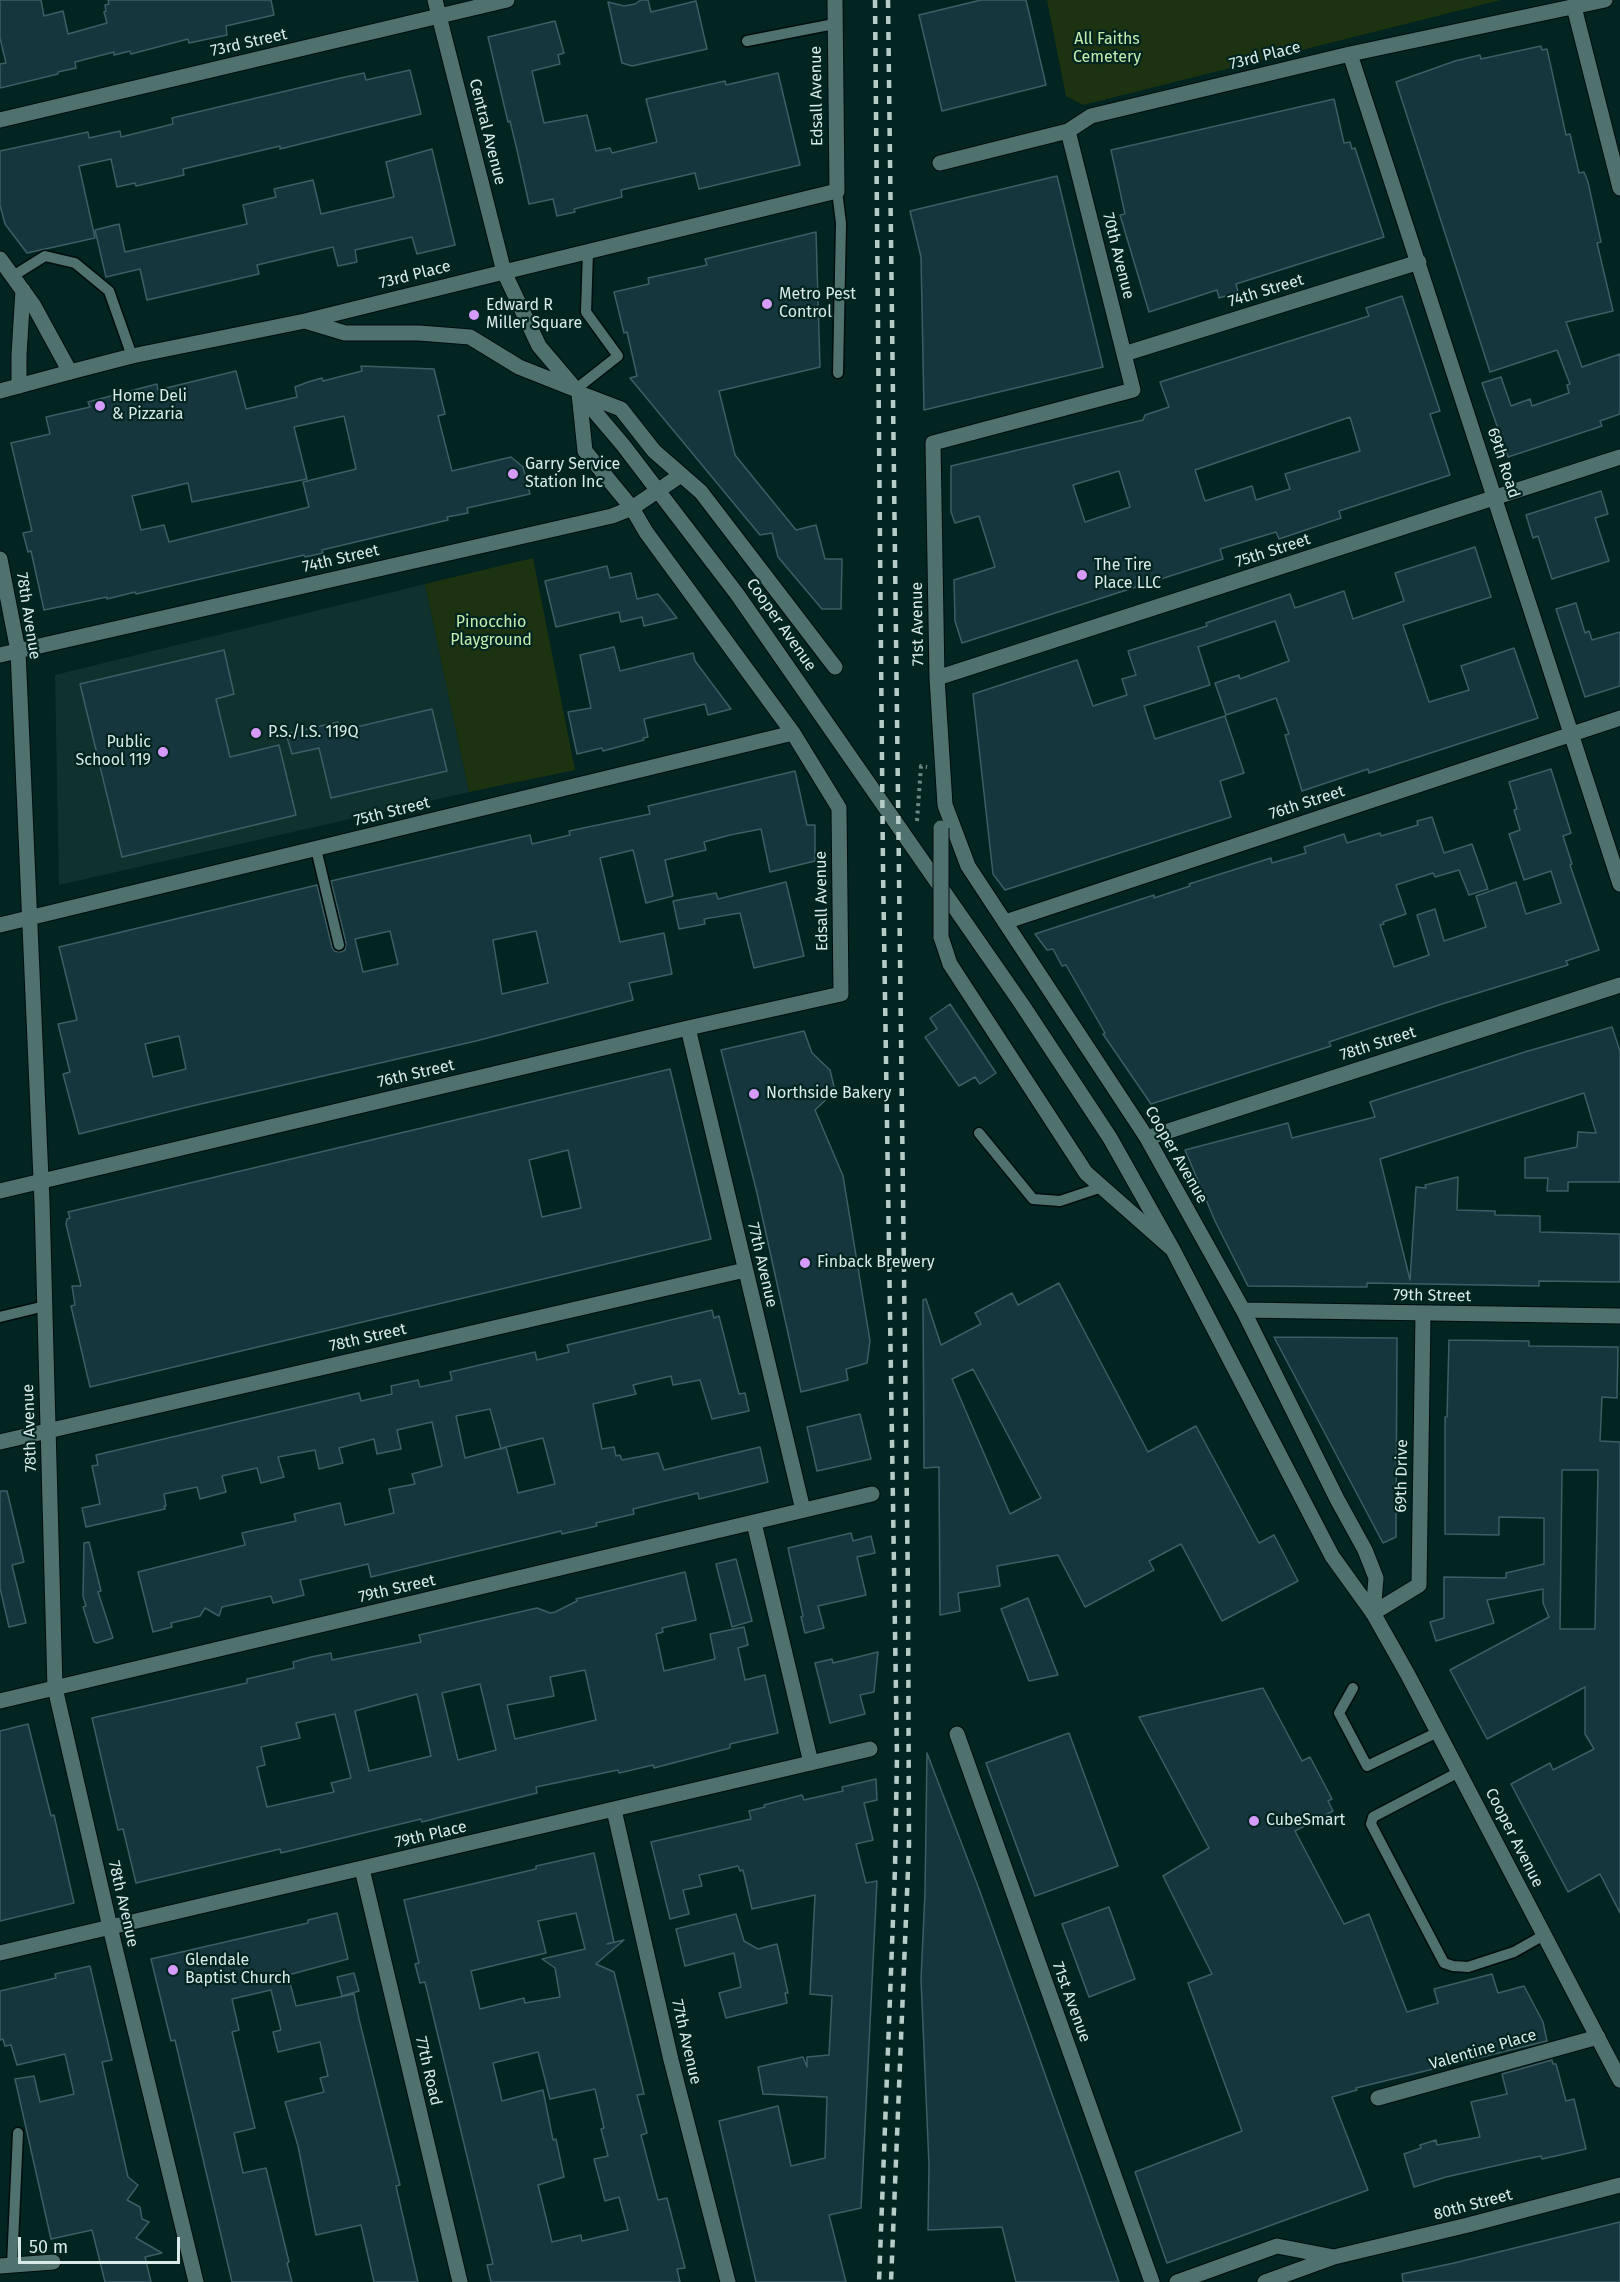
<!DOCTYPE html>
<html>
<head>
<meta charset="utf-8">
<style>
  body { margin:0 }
  #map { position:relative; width:1620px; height:2282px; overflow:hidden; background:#022521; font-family:"Fira Sans",sans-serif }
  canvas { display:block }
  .scale { position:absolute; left:18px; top:2237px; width:162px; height:27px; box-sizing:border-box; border:3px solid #d8ebe8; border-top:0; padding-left:8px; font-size:18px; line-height:21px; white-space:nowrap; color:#d8ebe8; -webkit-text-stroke:4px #022521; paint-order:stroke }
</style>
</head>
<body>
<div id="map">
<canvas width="1620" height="2282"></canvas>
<div class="scale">50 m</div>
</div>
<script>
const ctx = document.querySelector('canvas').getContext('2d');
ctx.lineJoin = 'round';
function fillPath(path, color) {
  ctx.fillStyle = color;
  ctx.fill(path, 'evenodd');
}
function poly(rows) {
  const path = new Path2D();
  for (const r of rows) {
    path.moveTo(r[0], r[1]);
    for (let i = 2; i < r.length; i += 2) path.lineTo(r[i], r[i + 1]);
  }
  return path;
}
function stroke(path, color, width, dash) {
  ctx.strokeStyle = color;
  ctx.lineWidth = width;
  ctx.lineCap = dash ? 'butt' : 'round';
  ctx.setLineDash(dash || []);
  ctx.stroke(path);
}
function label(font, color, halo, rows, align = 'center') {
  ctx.font = font + ' "Fira Sans",sans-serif';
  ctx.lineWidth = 4.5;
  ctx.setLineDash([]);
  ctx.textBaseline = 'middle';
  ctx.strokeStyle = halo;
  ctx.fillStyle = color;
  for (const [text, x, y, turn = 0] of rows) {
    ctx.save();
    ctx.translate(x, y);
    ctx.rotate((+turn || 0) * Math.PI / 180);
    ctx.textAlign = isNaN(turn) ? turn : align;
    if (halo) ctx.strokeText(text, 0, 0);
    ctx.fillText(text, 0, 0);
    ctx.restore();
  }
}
const built = poly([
  [425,584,469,792,59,885,55,675]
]);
const green = poly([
  [1047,0,1501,0,1083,105,1066,96],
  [533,558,575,770,469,792,425,584]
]);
const building = poly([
  [0,0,41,0,44,16,63,11,68,34,107,23,104,12,106,11,105,5,109,4,108,0,271,0,274,15,226,26,227,35,189,43,188,39,131,54,130,51,114,55,114,52,75,62,76,68,58,72,58,74,0,88,0,64,6,63,0,38,0,0],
  [641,0,648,0,651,12,696,1,707,49,632,66,622,63,608,2,624,6,635,4,641,0],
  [981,0,1026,0,1046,85,942,111,919,15,981,0],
  [555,21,564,53,558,55,560,64,532,71,544,123,587,115,596,151,610,148,612,153,657,142,646,99,725,81,726,85,778,73,800,165,699,189,695,173,621,190,622,197,574,209,575,212,557,216,553,199,529,204,517,150,510,121,508,122,488,37,555,21],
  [1541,46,1542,50,1547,49,1566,135,1570,134,1579,173,1584,172,1588,182,1601,242,1597,243,1613,311,1566,322,1582,367,1620,354,1620,414,1600,421,1602,426,1508,457,1482,383,1501,377,1511,406,1530,399,1532,406,1569,393,1567,385,1570,384,1557,350,1490,372,1396,82,1455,61,1480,55,1481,59,1541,46],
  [410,70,421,114,280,149,280,146,183,169,184,175,136,186,135,183,117,187,111,159,79,166,95,238,27,253,5,224,0,205,0,151,88,132,89,138,120,131,121,137,173,124,172,118,345,77,364,73,366,80,410,70],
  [1334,99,1344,143,1350,142,1352,149,1355,148,1384,237,1236,284,1238,292,1219,298,1217,290,1149,312,1120,215,1125,214,1111,150,1334,99],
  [432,149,455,245,417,254,412,237,355,250,357,262,338,266,333,247,257,265,259,274,147,300,140,269,106,277,95,230,119,224,125,252,247,224,243,205,276,197,274,189,313,180,321,214,394,197,386,162,432,149],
  [1057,176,1103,367,924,410,921,257,910,211,1057,176],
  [816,232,820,367,719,391,735,455,796,530,816,525,825,559,842,559,841,609,822,609,778,557,772,533,760,535,630,378,637,376,627,332,624,333,614,292,649,284,648,278,707,265,705,259,816,232],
  [1402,296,1440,411,1430,414,1450,475,1339,511,1341,518,1279,539,1276,532,1220,549,1223,559,962,643,955,621,954,580,995,567,979,516,955,523,951,512,951,466,1143,420,1145,415,1169,407,1160,382,1369,316,1366,308,1402,296],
  [1350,417,1360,451,1285,474,1290,489,1256,500,1252,486,1205,501,1195,470,1350,417],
  [1119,471,1130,507,1085,522,1073,485,1119,471],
  [361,366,434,369,445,414,438,416,452,471,511,457,523,467,530,494,467,508,468,513,447,517,448,520,322,550,323,553,305,557,304,555,136,594,135,592,107,599,107,597,44,610,31,551,28,552,23,533,32,531,11,443,50,434,46,417,90,407,88,402,157,384,158,390,236,371,246,409,297,397,295,387,308,382,322,378,323,381,362,371,361,366],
  [344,416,356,469,303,482,309,507,169,542,164,525,141,530,132,496,188,483,192,502,307,479,294,427,344,416],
  [1601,491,1608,514,1595,518,1609,561,1552,579,1538,536,1533,538,1526,515,1601,491],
  [1475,547,1491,597,1403,625,1429,702,1469,690,1461,666,1514,648,1538,718,1369,773,1368,769,1302,791,1285,735,1289,734,1276,698,1226,715,1215,683,1239,675,1240,679,1289,661,1275,621,1198,647,1210,685,1144,706,1155,739,1225,716,1244,773,1220,781,1231,817,1005,890,993,874,973,694,1077,660,1093,706,1127,695,1122,679,1136,675,1128,651,1207,626,1206,623,1290,594,1295,608,1344,591,1353,619,1404,601,1395,573,1475,547],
  [607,566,610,578,631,573,637,599,658,594,677,618,644,626,642,617,621,622,619,612,556,627,545,581,607,566],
  [1576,603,1585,633,1589,631,1592,640,1620,632,1620,686,1585,697,1556,609,1576,603],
  [614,647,620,671,693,653,695,661,731,709,708,715,705,704,644,719,648,737,643,738,644,740,603,751,602,748,577,754,568,712,591,708,580,655,614,647],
  [224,650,234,694,216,699,230,757,279,745,296,815,122,857,80,684,224,650],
  [432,709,447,771,331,798,319,748,292,754,286,734,338,722,340,731,432,709],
  [1551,769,1571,833,1563,836,1572,864,1570,865,1599,950,1566,961,1568,965,1442,1004,1329,1042,1331,1046,1151,1104,1103,1034,1105,1033,1066,965,1062,966,1053,949,1047,950,1035,934,1154,895,1154,898,1190,886,1189,884,1271,858,1272,863,1306,853,1304,847,1344,834,1347,843,1380,833,1381,836,1418,825,1417,821,1432,817,1444,853,1472,844,1488,889,1469,895,1459,870,1435,877,1433,873,1396,885,1406,914,1383,922,1384,924,1380,925,1394,967,1429,955,1417,915,1435,909,1444,941,1486,927,1476,896,1516,882,1526,914,1561,903,1551,871,1524,880,1509,834,1520,830,1514,810,1517,809,1509,782,1551,769],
  [795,771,807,825,815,825,815,861,770,872,761,829,730,835,704,842,706,850,665,860,673,896,646,903,633,850,600,858,620,942,664,933,672,974,629,983,633,1000,476,1041,192,1106,79,1134,63,1074,70,1072,58,1024,77,1020,59,947,317,885,332,947,334,951,340,952,345,950,346,943,331,881,530,835,532,844,570,835,569,831,650,814,648,806,795,771],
  [390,931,398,964,363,972,355,939,390,931],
  [536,931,548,983,502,994,493,940,536,931],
  [179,1036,186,1069,153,1077,145,1044,179,1036],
  [786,882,804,956,754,968,740,913,704,919,705,924,679,929,673,901,716,893,718,899,786,882],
  [950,1004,996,1073,980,1084,975,1077,959,1086,925,1037,937,1029,930,1018,950,1004],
  [1612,1027,1620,1051,1620,1182,1568,1182,1568,1191,1547,1191,1548,1178,1525,1178,1525,1158,1577,1147,1578,1132,1596,1133,1584,1093,1380,1159,1410,1280,1416,1187,1426,1188,1425,1185,1458,1177,1457,1210,1495,1211,1495,1215,1540,1216,1540,1232,1620,1234,1620,1282,1539,1281,1539,1286,1367,1283,1367,1287,1248,1286,1215,1221,1185,1150,1288,1123,1292,1138,1375,1117,1370,1102,1528,1051,1612,1027],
  [804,1031,812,1053,830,1070,835,1091,815,1110,843,1176,870,1341,867,1363,846,1369,848,1380,801,1392,757,1193,721,1050,804,1031],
  [670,1069,711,1239,90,1387,71,1306,75,1305,72,1286,81,1286,66,1224,67,1219,70,1218,68,1212,670,1069],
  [568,1150,581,1208,542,1217,529,1160,568,1150],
  [1059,1283,1148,1452,1196,1426,1259,1543,1274,1535,1298,1581,1222,1621,1181,1544,1149,1561,1154,1570,1085,1607,1058,1555,997,1566,1000,1586,958,1593,960,1611,940,1615,939,1467,924,1468,923,1300,926,1299,941,1345,981,1324,975,1313,1012,1293,1018,1305,1059,1283],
  [973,1369,1041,1498,1010,1514,952,1379,973,1369],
  [712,1310,714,1318,719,1316,739,1394,745,1393,749,1411,712,1419,700,1380,673,1385,671,1376,633,1385,636,1394,593,1404,602,1449,614,1447,616,1456,620,1455,622,1460,658,1453,664,1470,760,1447,768,1482,699,1499,698,1493,633,1509,634,1514,596,1523,597,1526,562,1534,561,1531,371,1577,368,1564,300,1580,304,1595,273,1603,271,1596,222,1607,219,1616,205,1608,200,1616,171,1623,172,1627,153,1632,138,1572,245,1545,242,1533,296,1521,294,1514,340,1503,345,1525,394,1513,389,1489,415,1484,412,1474,442,1466,432,1422,397,1430,401,1449,377,1454,374,1439,339,1448,343,1463,319,1469,315,1450,278,1457,284,1477,261,1483,257,1468,222,1476,226,1492,200,1499,197,1487,164,1494,166,1506,164,1506,165,1509,86,1527,82,1508,100,1504,92,1466,98,1465,96,1455,359,1393,361,1401,392,1394,391,1386,418,1380,420,1387,452,1380,450,1372,535,1352,537,1360,569,1352,567,1345,712,1310],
  [490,1409,501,1449,506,1447,465,1458,456,1416,490,1409],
  [543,1438,555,1484,518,1493,506,1447,543,1438],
  [1274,1337,1397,1338,1396,1537,1383,1543,1274,1337],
  [1449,1340,1529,1341,1529,1346,1618,1347,1617,1398,1602,1397,1600,1441,1620,1442,1620,1913,1600,1874,1568,1892,1511,1784,1550,1763,1553,1770,1594,1749,1585,1734,1585,1687,1487,1739,1450,1670,1549,1617,1543,1603,1543,1589,1487,1600,1494,1623,1436,1641,1430,1622,1444,1618,1444,1577,1506,1578,1506,1573,1544,1564,1544,1518,1499,1517,1499,1535,1445,1534,1445,1417,1447,1417,1449,1340],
  [1562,1470,1598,1470,1595,1629,1560,1629,1562,1470],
  [860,1414,871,1459,817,1471,807,1427,860,1414],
  [0,1491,7,1491,24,1562,12,1565,26,1623,9,1627,0,1588,0,1491],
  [851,1533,853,1541,871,1536,875,1553,857,1557,866,1595,818,1606,824,1628,805,1633,801,1617,803,1616,788,1548,851,1533],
  [89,1542,101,1591,98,1592,113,1638,97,1643,94,1642,83,1607,86,1606,83,1596,84,1543,89,1542],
  [736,1559,752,1621,732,1627,716,1564,736,1559],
  [685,1572,696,1620,662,1628,663,1632,656,1634,664,1671,715,1659,710,1634,744,1627,748,1645,738,1648,745,1680,765,1675,778,1733,730,1744,730,1748,654,1768,653,1765,619,1773,618,1770,536,1787,537,1793,441,1817,422,1822,421,1819,281,1853,280,1849,136,1883,123,1829,118,1830,92,1718,247,1683,247,1679,294,1668,293,1662,311,1657,331,1653,332,1660,421,1642,419,1635,537,1608,550,1613,555,1612,577,1601,576,1599,685,1572],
  [585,1670,596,1720,515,1739,507,1705,554,1696,550,1677,585,1670],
  [480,1684,496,1750,458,1760,442,1693,480,1684],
  [417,1694,431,1756,369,1771,355,1711,417,1694],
  [335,1714,351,1778,331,1783,334,1792,267,1807,257,1767,265,1765,261,1747,300,1738,296,1723,335,1714],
  [1028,1598,1058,1675,1029,1681,1001,1609,1028,1598],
  [878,1652,874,1692,860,1695,865,1714,830,1723,815,1663,832,1659,833,1663,878,1652],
  [1263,1688,1302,1761,1310,1757,1332,1799,1328,1801,1333,1811,1295,1831,1344,1924,1369,1914,1407,2012,1438,2003,1434,1989,1492,1974,1498,1993,1524,1986,1543,2022,1547,2041,1356,2088,1357,2090,1332,2097,1368,2190,1167,2263,1135,2172,1242,2131,1188,1983,1212,1974,1163,1876,1209,1848,1139,1717,1263,1688],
  [28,1724,51,1816,54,1815,74,1903,0,1921,0,1731,28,1724],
  [1069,1733,1118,1866,1035,1896,986,1763,1069,1733],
  [927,1753,979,1889,1119,2282,1016,2282,1002,2227,928,2230,929,2165,921,1979,925,1892,927,1753],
  [876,1779,877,1800,864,1803,873,1840,856,1844,866,1883,877,1881,861,2208,829,2215,846,2282,756,2282,719,2121,778,2106,791,2166,825,2158,827,2097,763,2094,758,2067,803,2057,807,2067,807,2057,829,2055,832,1996,810,1994,815,1895,752,1909,743,1870,740,1871,738,1866,699,1875,702,1886,683,1890,689,1914,670,1919,651,1842,751,1819,749,1811,765,1807,764,1805,802,1795,804,1800,843,1791,842,1787,876,1779],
  [594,1853,614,1942,607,1944,624,1940,596,1964,614,1972,644,2094,637,2095,647,2133,641,2135,658,2200,667,2198,685,2268,677,2269,680,2282,491,2282,487,2265,493,2264,425,1982,420,1983,415,1964,419,1963,404,1900,536,1869,536,1866,594,1853],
  [576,1913,585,1949,542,1959,555,1968,560,1997,525,2003,524,1998,480,2009,471,1971,546,1953,538,1921,576,1913],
  [538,2052,550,2099,595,2089,604,2128,601,2129,608,2156,594,2159,605,2201,619,2197,628,2230,582,2241,581,2235,552,2242,538,2185,564,2177,556,2139,553,2140,543,2090,502,2101,493,2063,538,2052],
  [1109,1907,1135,1979,1089,1997,1062,1924,1109,1907],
  [337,1913,348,1959,288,1975,296,2006,354,1994,359,2019,400,2185,396,2186,418,2282,374,2282,361,2225,316,2235,298,2146,285,2102,324,2092,320,2078,328,2076,320,2042,278,2052,273,2032,281,2030,271,1990,232,1999,239,2030,232,2032,255,2128,234,2133,243,2173,266,2168,289,2262,287,2263,292,2282,232,2282,175,2040,171,2041,151,1959,308,1923,308,1920,337,1913],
  [736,1914,744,1941,758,1949,777,1944,788,1993,785,1993,787,2003,726,2018,719,1993,741,1987,734,1953,685,1966,676,1929,736,1914],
  [90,1966,112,2060,102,2062,128,2177,138,2185,127,2200,140,2207,142,2219,149,2222,136,2238,162,2253,145,2257,151,2282,105,2282,92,2230,51,2239,15,2079,34,2076,40,2102,74,2094,65,2054,17,2065,11,2045,5,2046,3,2039,0,2040,0,1991,56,1978,55,1974,90,1966],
  [354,1973,359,1991,342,1996,337,1977,354,1973],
  [1552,2060,1553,2064,1556,2064,1566,2101,1574,2099,1586,2149,1542,2159,1541,2156,1521,2160,1446,2177,1414,2187,1404,2154,1421,2148,1420,2145,1436,2140,1437,2145,1480,2137,1471,2102,1507,2094,1502,2074,1552,2060],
  [1620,2222,1620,2282,1403,2282,1402,2274,1454,2263,1620,2222]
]);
const path = poly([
  [917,821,921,766,927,767]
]);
const service = poly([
  [747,41,834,24],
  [837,191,841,223,838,373],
  [13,276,45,256,75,263,109,291,132,356],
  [576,389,618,356,586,312,588,251],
  [316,849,339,945],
  [979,1133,1033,1199,1060,1201,1102,1187],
  [0,1317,45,1306],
  [1353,1688,1339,1713,1367,1766,1438,1732],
  [1459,1772,1373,1817,1371,1824,1444,1963,1453,1966,1468,1967,1514,1952,1544,1935],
  [12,2265,18,2133]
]);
const minor = poly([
  [1574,7,1620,188],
  [1350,54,1620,884],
  [0,120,507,0],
  [1068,131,1133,390,933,443,937,678,945,805,968,866,1147,1138,1243,1310,1337,1499,1365,1550,1376,1578,1373,1613],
  [940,163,1068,131,1091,116,1350,54,1605,0],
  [504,272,837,191,835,0],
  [1124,354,1419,262],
  [0,559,18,651,42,1202,55,1688,110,1927,196,2282],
  [0,655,612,516,632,508,681,475],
  [937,678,1620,457],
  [1005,922,1620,718],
  [0,925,793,733],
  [941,937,950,964,1086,1173,1170,1247],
  [688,1028,803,1510],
  [1147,1138,1620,985],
  [0,1191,688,1028,841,994,839,808,793,733,646,532,632,508,585,451,579,393,621,409,654,451,701,492,835,667],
  [1243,1310,1620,1316],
  [0,1442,745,1270],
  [754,1523,811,1763],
  [1373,1613,1419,1585,1423,1314],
  [0,1701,872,1494],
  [957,1734,1152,2282],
  [614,1810,671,2060,728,2282],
  [362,1869,460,2282],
  [0,1953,870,1749],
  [1378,2098,1598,2037],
  [0,2266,53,2262],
  [1177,2282,1277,2246,1334,2257],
  [1265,2282,1334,2257,1468,2225,1620,2185]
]);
const tertiary = poly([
  [0,391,70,372]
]);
const secondary = poly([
  [435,0,504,272,539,346,623,445,737,594,1021,1003,1110,1138,1173,1250,1332,1556,1373,1613,1408,1675,1620,2080],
  [0,259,34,306,70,372,132,356,305,321,504,272],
  [305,321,345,333,419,333,470,337,519,367,572,388],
  [19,386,19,355,23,290]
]);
const rail = poly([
  [875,0,883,869,897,1757,895,1868,879,2282],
  [888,0,908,1591,909,1845,891,2282]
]);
const minorBridge = poly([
  [941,937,941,828]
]);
const markers = [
  [767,304,6,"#d69bfa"],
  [474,315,6,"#d69bfa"],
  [100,406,6,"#d69bfa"],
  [513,474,6,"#d69bfa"],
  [1082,575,6,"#d69bfa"],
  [256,733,6,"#d69bfa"],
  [163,752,6,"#d69bfa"],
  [754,1094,6,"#d69bfa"],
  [805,1263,6,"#d69bfa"],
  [1254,1821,6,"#d69bfa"],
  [173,1970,6,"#d69bfa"]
];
const parkNames = [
  ["All Faiths",1107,40],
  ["Cemetery",1107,58],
  ["Pinocchio",491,623],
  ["Playground",491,641]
];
const streetNames = [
  ["73rd Street",249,43,-13],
  ["73rd Place",1265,56,-14],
  ["Edsall Avenue",817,96,-91],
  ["Central Avenue",487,132,76],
  ["70th Avenue",1118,256,76],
  ["73rd Place",415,275,-14],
  ["74th Street",1266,291,-17],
  ["69th Road",1503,463,72],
  ["75th Street",1273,551,-18],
  ["74th Street",341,559,-13],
  ["78th Avenue",28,616,81],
  ["71st Avenue",918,624,-91],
  ["Cooper Avenue",781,625,55],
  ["76th Street",1307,803,-18],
  ["75th Street",392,812,-14],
  ["Edsall Avenue",822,901,-91],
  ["78th Street",1378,1044,-18],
  ["76th Street",416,1074,-13],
  ["Cooper Avenue",1176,1155,60],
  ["77th Avenue",762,1265,77],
  ["79th Street",1432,1296,1],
  ["78th Street",368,1338,-13],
  ["78th Avenue",30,1428,-92],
  ["69th Drive",1402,1476,-89],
  ["79th Street",397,1589,-13],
  ["79th Place",431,1835,-13],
  ["Cooper Avenue",1514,1838,63],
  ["78th Avenue",123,1904,77],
  ["71st Avenue",1071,2002,70],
  ["77th Avenue",686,2042,77],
  ["Valentine Place",1483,2050,-16],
  ["77th Road",428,2071,77],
  ["80th Street",1473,2205,-15]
];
const poiNames = [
  ["Metro Pest",779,295],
  ["Control",779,313],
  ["Edward R",486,306],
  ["Miller Square",486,324],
  ["Home Deli",112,397],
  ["& Pizzaria",112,415],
  ["Garry Service",525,465],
  ["Station Inc",525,483],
  ["The Tire",1094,566],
  ["Place LLC",1094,584],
  ["P.S./I.S. 119Q",268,733],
  ["Public",151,743,"right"],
  ["School 119",151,761,"right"],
  ["Northside Bakery",766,1094],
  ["Finback Brewery",817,1263],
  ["CubeSmart",1266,1821],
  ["Glendale",185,1961],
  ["Baptist Church",185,1979]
];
fillPath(built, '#0f322f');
fillPath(green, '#1d3211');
fillPath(building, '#15363c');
stroke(building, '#3d5e65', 1.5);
stroke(service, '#000d0a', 13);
stroke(minor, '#000d0a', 17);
stroke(tertiary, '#000d0a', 17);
stroke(secondary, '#000d0a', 17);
stroke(path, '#6d8884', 4, [3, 4.5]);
stroke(service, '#50726e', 10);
stroke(minor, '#50726e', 15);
stroke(tertiary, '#50726e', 15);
stroke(secondary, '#50726e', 15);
stroke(rail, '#b6ccc9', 4.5, [8, 8]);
stroke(minorBridge, '#000d0a', 17, []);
stroke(minorBridge, '#50726e', 15);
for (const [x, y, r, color] of markers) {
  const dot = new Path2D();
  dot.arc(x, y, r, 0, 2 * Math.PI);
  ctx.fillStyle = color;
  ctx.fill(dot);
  stroke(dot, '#022521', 2);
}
label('16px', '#c3edae', '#022521', parkNames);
label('16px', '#d8ebe8', '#022521', streetNames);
label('16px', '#d8ebe8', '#022521', poiNames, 'left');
</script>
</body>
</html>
